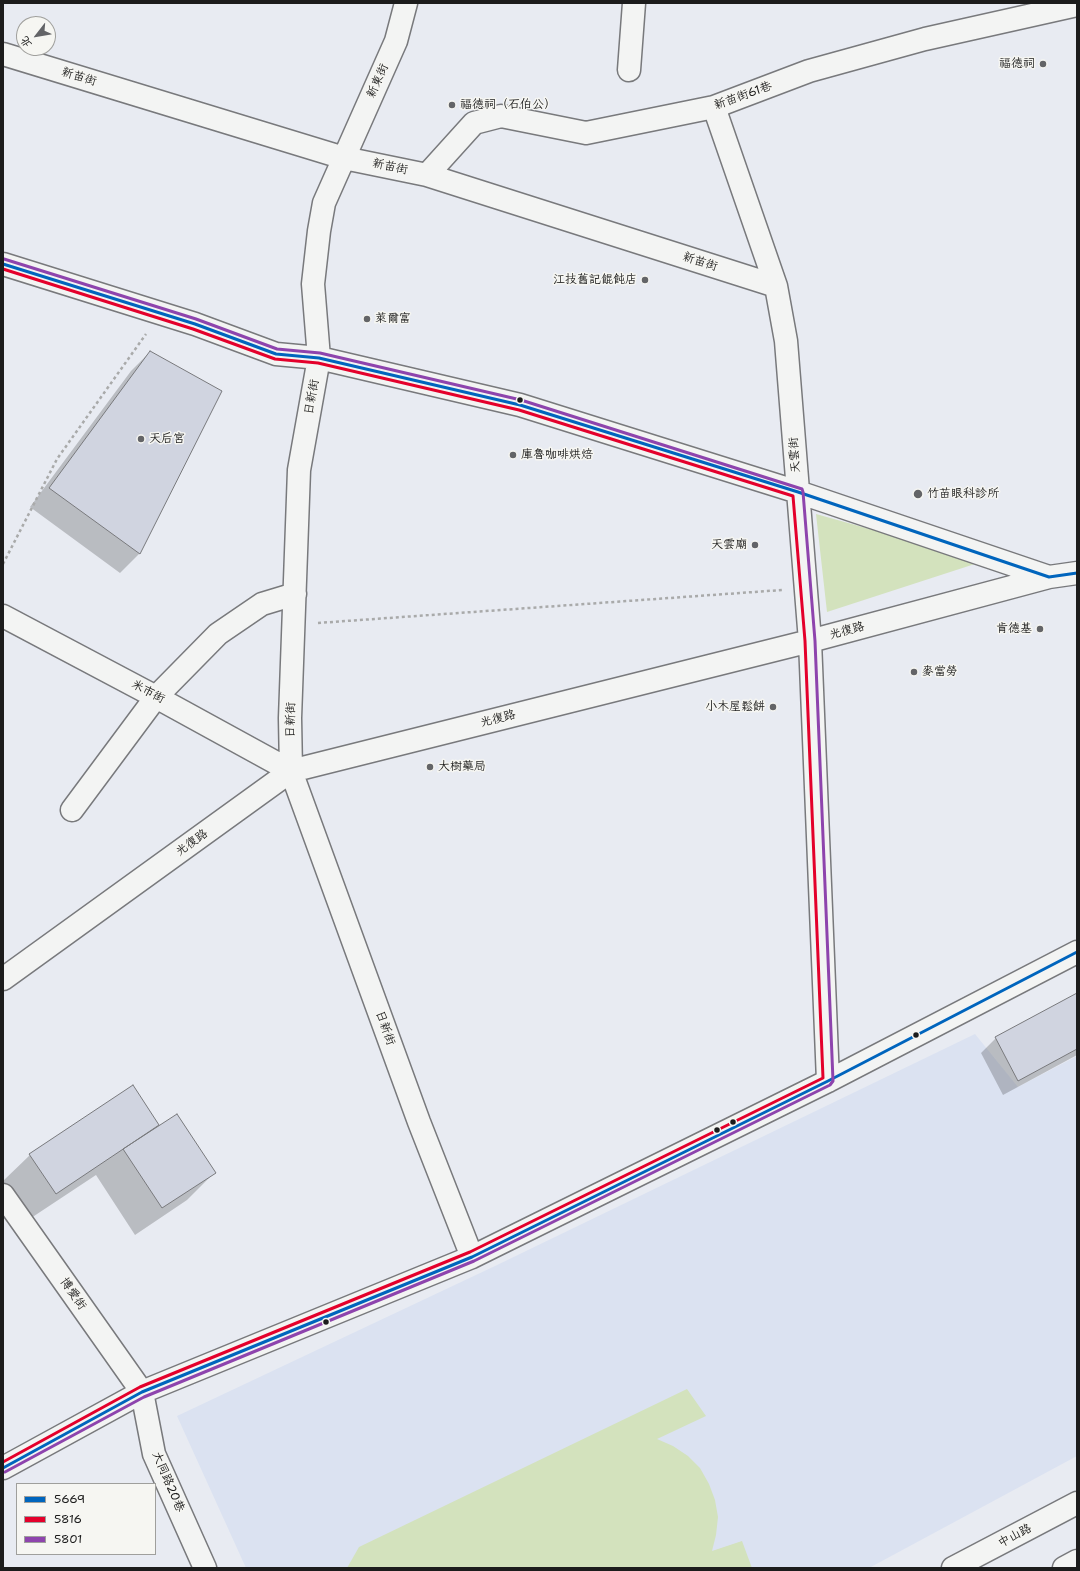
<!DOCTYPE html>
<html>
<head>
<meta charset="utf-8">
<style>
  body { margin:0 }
  #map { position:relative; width:1080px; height:1571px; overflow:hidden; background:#e8ebf2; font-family:"Shantell Sans","LXGW WenKai TC",sans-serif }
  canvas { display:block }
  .frame { position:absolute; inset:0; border:4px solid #1c1c1c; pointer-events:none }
  .legend { position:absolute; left:16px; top:1483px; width:140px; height:72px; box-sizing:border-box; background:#f6f6f2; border:1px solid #9f9f9c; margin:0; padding:5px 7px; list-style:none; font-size:12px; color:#1c1c1c }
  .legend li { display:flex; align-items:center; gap:8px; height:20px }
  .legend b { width:20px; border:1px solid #9f9f9c }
  .north { position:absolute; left:16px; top:16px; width:40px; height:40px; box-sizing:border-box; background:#f6f6f2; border:1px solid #9f9f9c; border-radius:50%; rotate:239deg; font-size:11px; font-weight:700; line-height:16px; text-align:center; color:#1c1c1c }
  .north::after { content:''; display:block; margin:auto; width:14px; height:18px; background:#636467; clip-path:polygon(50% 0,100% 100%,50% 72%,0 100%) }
</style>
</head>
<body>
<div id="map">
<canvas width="1080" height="1571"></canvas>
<div class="frame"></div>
<ul class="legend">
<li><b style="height:5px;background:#0065bd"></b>5669</li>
<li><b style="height:5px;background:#e4002b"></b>5816</li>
<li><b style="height:5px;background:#8e44ad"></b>5801</li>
</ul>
<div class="north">北</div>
</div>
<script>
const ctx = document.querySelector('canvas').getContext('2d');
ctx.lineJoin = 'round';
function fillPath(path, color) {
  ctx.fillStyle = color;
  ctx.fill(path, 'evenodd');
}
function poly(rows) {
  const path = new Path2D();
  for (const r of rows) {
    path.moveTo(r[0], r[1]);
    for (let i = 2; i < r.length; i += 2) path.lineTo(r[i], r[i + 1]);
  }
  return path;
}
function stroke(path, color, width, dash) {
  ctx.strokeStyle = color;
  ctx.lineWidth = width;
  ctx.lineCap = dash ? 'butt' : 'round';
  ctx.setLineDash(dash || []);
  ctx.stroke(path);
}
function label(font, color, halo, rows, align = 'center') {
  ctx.font = font + ' "Shantell Sans","LXGW WenKai TC",sans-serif';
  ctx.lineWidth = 3;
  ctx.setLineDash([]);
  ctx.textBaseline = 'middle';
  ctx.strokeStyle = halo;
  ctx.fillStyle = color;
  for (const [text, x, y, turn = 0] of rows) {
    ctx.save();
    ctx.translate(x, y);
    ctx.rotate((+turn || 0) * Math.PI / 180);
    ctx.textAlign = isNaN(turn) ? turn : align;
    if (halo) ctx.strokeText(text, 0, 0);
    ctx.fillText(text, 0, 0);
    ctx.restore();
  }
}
const built = poly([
  [975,1034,1018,1087,1077,1056,1077,1456,869,1568,246,1568,177,1416,495,1266]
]);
const green = poly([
  [816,514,984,561,827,612],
  [687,1389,706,1416,657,1439,673,1446,688,1456,700,1468,709,1484,715,1500,718,1517,716,1535,712,1551,742,1541,752,1568,347,1568,359,1547]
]);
const shadow = poly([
  [150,352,220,392,139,554,120,573,30,507,131,371],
  [1077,994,1077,1055,1003,1095,981,1053,996,1038],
  [132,1086,159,1127,214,1173,187,1200,135,1235,96,1175,28,1220,3,1181,30,1155]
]);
const building = poly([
  [150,351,222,391,140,554,49,488,150,351],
  [1077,993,1077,1049,1018,1081,995,1037,1077,993],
  [133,1085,159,1125,56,1194,29,1154,133,1085],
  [177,1114,216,1173,162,1208,123,1149,177,1114]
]);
const path = poly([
  [3,564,57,459,146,334],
  [318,623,782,590]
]);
const minor = poly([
  [406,3,396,41,324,203,319,231,313,284,319,358,299,470,290,718,291,771,419,1122,472,1257],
  [3,54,344,158,427,175,776,286],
  [629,70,634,3],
  [714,107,776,286,786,341,810,641,828,1081],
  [427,175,474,123,501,116,586,133,714,107,809,71,925,39,1077,5],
  [3,264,195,324,276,354,319,358,520,405,798,492,1049,577,1077,573],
  [3,616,156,697,291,771],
  [72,810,156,697,218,634,262,604,295,594],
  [3,979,291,771,810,641,1049,577],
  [3,1195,142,1392,154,1454,205,1568],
  [3,1468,142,1392,472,1257,828,1081,1077,952]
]);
const major = poly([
  [953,1568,1077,1503],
  [1064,1568,1077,1561]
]);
const bus1 = poly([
  [3,264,195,324,276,354,319,358,520,405,798,492,1049,577,1077,573],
  [3,1468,142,1392,472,1257,828,1081,1077,952]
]);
const bus2 = poly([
  [3,269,193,329,275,359,318,363,519,410,793,496,805,641,823,1078,470,1252,140,1387,3,1462]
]);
const bus3 = poly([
  [4,259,196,319,277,349,320,353,521,400,802,489,803,492,815,641,833,1081,830,1085,474,1261,144,1397,5,1472]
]);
const markers = [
  [1043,64,4,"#636467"],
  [452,105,4,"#636467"],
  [645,280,4,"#636467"],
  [367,319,4,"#636467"],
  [520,400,3.5,"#1c1c1c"],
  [141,439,4,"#636467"],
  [513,455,4,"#636467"],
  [918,494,5,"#636467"],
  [755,545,4,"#636467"],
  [1040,629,4,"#636467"],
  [914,672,4,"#636467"],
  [773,707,4,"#636467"],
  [430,767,4,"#636467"],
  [916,1035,3.5,"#1c1c1c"],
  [733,1122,3.5,"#1c1c1c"],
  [717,1130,3.5,"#1c1c1c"],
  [326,1322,3.5,"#1c1c1c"]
];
const poiNames = [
  ["福德祠",1035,64,"right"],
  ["福德祠（石伯公）",460,105],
  ["江技舊記餛飩店",637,280,"right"],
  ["萊爾富",375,319],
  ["天后宮",149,439],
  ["庫魯咖啡烘焙",521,455],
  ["竹苗眼科診所",927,494],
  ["天雲廟",747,545,"right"],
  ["肯德基",1032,629,"right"],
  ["麥當勞",922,672],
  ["小木屋鬆餅",765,707,"right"],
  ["大樹藥局",438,767]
];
const streetNames = [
  ["新苗街",79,77,17],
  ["新東街",378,81,-66],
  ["新苗街61巷",743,96,-20],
  ["新苗街",390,167,12],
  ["新苗街",700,262,18],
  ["日新街",312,397,-80],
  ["天雲街",795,455,-94],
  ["光復路",847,631,-15],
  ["米市街",148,692,28],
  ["光復路",498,719,-14],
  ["日新街",291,720,-89],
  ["光復路",192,843,-36],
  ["日新街",385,1028,70],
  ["博愛街",73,1294,55],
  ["大同路20巷",168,1482,67],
  ["中山路",1015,1536,-28]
];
fillPath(built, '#dbe2f1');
fillPath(green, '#d3e2bd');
fillPath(shadow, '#0003');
fillPath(building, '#d0d4e0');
stroke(building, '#78797c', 1);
stroke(minor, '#78797c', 25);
stroke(major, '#78797c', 25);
stroke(path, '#a9aaaa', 2.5, [3, 3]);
stroke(minor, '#f3f4f3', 22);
stroke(major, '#f3f4f3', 22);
stroke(bus1, '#0065bd', 3);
stroke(bus2, '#e4002b', 3);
stroke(bus3, '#8e44ad', 3);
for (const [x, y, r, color] of markers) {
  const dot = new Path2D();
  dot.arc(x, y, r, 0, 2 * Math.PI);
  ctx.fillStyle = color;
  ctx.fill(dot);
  stroke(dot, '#f6f6f2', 1.5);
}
label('12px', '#1c1c1c', '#f6f6f2', poiNames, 'left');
label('12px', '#1c1c1c', '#f6f6f2', streetNames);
</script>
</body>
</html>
